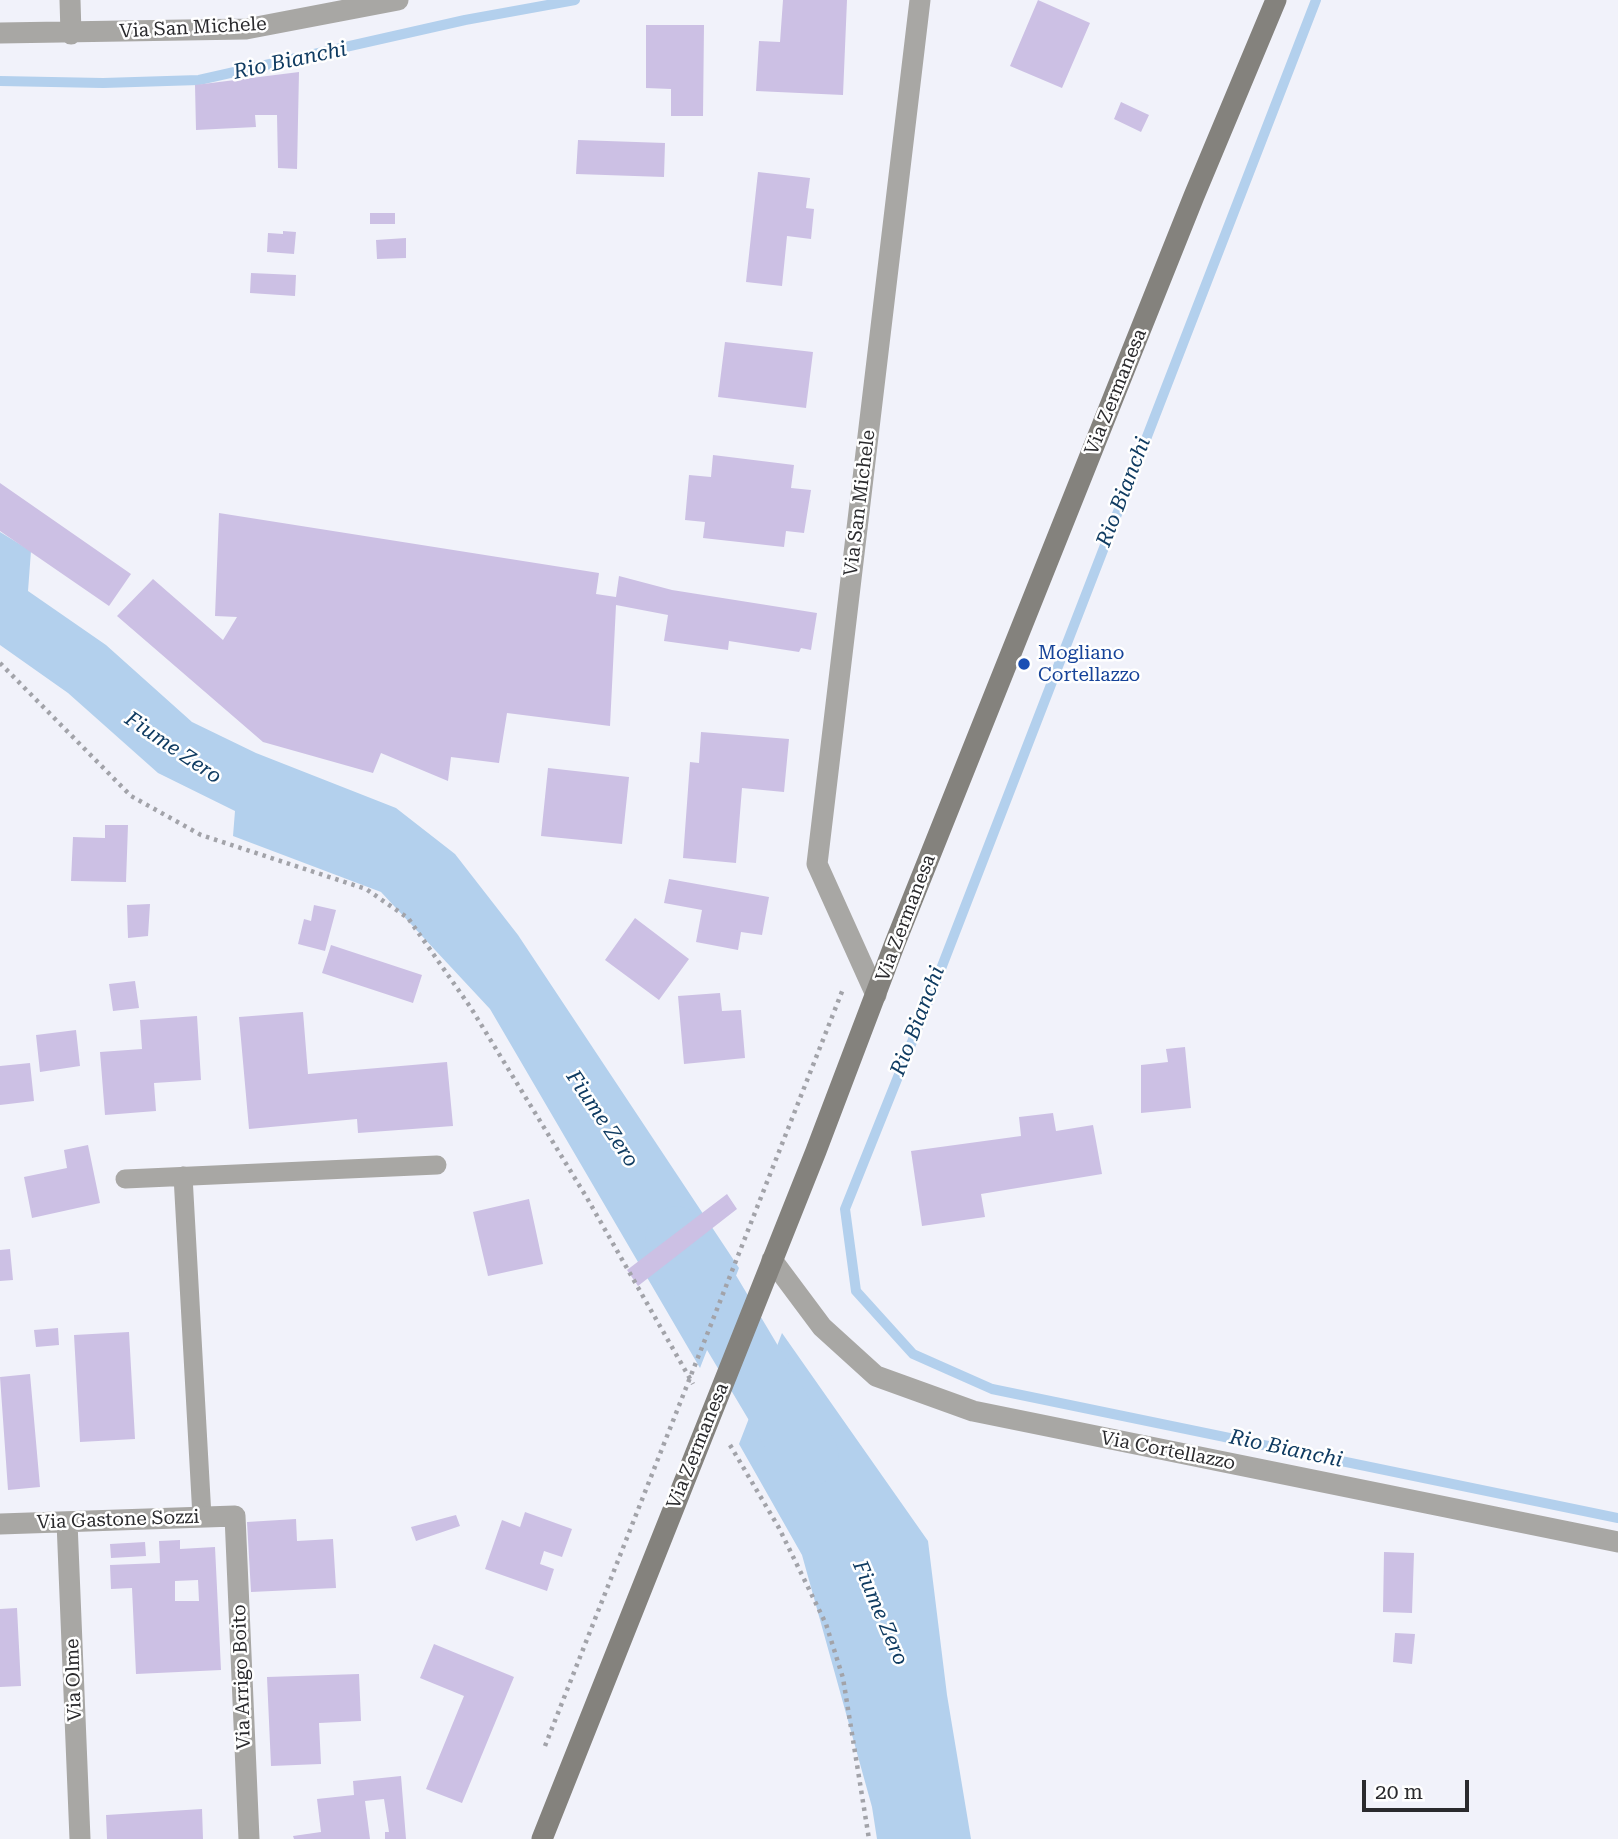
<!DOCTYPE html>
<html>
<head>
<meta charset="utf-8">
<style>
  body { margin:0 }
  #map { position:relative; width:1618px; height:1839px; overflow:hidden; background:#f1f2fa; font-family:"Roboto Serif",serif }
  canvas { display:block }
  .scale { position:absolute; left:1362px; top:1780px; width:107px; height:32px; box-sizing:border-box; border:4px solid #2a2a2d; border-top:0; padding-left:9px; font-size:21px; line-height:24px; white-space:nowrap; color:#2a2a2d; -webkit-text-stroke:5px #fff; paint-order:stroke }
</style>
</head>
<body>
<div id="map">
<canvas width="1618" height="1839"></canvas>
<div class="scale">20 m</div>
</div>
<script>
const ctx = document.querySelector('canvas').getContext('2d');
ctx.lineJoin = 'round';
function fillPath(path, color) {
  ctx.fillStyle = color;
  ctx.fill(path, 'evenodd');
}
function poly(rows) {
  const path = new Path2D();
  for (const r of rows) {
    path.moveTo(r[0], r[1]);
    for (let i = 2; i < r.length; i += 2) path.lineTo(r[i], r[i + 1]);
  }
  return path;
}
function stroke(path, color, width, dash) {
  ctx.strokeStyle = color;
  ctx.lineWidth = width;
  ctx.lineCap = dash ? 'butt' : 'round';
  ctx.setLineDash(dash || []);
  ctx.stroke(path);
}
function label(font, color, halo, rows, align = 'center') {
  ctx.font = font + ' "Roboto Serif",serif';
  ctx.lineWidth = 5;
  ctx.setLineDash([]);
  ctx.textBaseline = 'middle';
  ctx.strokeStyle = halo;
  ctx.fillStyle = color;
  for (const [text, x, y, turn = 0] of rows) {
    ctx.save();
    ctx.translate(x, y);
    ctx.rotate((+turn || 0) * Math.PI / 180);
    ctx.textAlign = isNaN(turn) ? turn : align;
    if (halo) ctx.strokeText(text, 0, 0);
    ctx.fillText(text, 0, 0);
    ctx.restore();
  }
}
const water = poly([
  [0,532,31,551,28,591,106,645,192,722,256,753,396,808,455,854,518,935,739,1268,700,1368,490,1009,381,892,233,836,235,811,158,773,68,693,0,645],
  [782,1333,928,1541,947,1695,971,1839,877,1839,872,1807,802,1555,739,1444]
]);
const stream = poly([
  [1316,0,932,992,845,1209,856,1291,913,1354,992,1389,1618,1518],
  [0,81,103,83,199,80,465,20,575,0]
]);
const river = poly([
  [677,1238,807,1456]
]);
const building = poly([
  [783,0,847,0,843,95,756,91,759,41,780,42],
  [1038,0,1090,23,1062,88,1010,66],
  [646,25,704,25,703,116,671,116,671,89,646,88],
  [299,72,297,169,278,168,277,115,255,115,256,127,196,130,195,85],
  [1121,102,1149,115,1141,132,1114,119],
  [578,140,665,143,664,177,576,174],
  [758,172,810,178,806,208,814,209,811,239,787,236,782,286,746,282],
  [370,213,395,213,395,224,370,224],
  [283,231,296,232,294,254,267,252,268,233,283,234],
  [406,238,406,258,377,259,376,240],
  [251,273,296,275,295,296,250,293],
  [725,342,813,352,806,408,718,397],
  [713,455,794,465,791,488,811,490,804,533,786,531,784,547,703,538,705,522,685,520,689,475,711,477],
  [0,483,131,574,109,606,0,531],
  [219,513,599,573,596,594,616,597,619,576,672,590,817,613,811,650,801,648,799,652,729,641,728,650,664,641,668,615,616,605,610,726,507,713,499,763,451,757,448,781,381,753,373,773,263,742,117,616,153,579,223,640,237,617,215,616],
  [701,732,789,739,784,792,742,788,736,863,683,858,690,762,699,763],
  [548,768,629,777,622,844,541,836],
  [105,825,128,825,126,882,71,881,73,837,105,838],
  [669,879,769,897,762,935,741,932,738,950,696,942,702,910,664,903],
  [150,904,148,936,128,938,127,905],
  [314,905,336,910,325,951,298,944,304,919,311,921],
  [635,918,689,959,659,1000,605,960],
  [331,945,422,975,413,1003,322,973],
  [135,981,139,1008,113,1011,109,984],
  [720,993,722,1011,741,1010,745,1058,684,1064,678,996],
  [303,1012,308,1074,447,1062,453,1126,358,1133,357,1119,249,1129,239,1017],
  [197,1016,201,1080,154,1083,156,1111,105,1115,100,1052,142,1049,140,1020],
  [76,1030,80,1066,40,1072,36,1035],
  [1185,1047,1191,1108,1141,1113,1141,1065,1168,1062,1166,1049],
  [30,1063,34,1101,0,1105,0,1066],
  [1053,1113,1056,1131,1093,1125,1102,1174,981,1194,985,1217,922,1226,911,1151,1021,1136,1019,1117],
  [88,1145,100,1203,32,1218,24,1177,67,1168,64,1150],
  [727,1194,737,1209,638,1286,627,1270],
  [529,1199,543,1264,488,1276,473,1212],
  [10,1249,13,1280,0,1281,0,1250],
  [58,1328,59,1345,36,1347,34,1330],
  [129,1332,135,1439,80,1442,74,1335],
  [30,1374,40,1487,8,1490,0,1377],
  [525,1512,572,1529,562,1557,544,1551,540,1564,554,1569,547,1591,485,1569,502,1520,520,1527],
  [456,1515,460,1526,416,1541,411,1527],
  [296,1519,297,1541,333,1539,336,1588,251,1592,247,1522],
  [180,1540,180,1549,215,1547,221,1670,136,1674,132,1588,111,1589,110,1565,160,1563,159,1541],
  [198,1580,199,1601,175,1601,175,1581],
  [145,1542,146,1556,111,1558,110,1544],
  [1384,1552,1414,1553,1412,1613,1383,1612],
  [17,1608,21,1686,0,1687,0,1609],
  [1395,1633,1415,1634,1412,1664,1393,1662],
  [434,1644,514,1677,462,1803,426,1789,464,1696,420,1678],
  [359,1674,361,1721,319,1723,321,1764,271,1766,267,1677],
  [401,1776,406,1839,385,1839,385,1832,389,1832,384,1799,365,1801,370,1839,294,1839,293,1836,321,1832,317,1799,354,1795,353,1781],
  [202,1809,203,1839,107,1839,106,1815]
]);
const path = poly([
  [0,663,131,796,201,835,366,889,408,918,471,1008,587,1198,693,1384],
  [730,1445,779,1528,826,1624,843,1678,869,1839],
  [545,1746,843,989]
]);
const lane = poly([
  [183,1176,202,1517],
  [125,1179,437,1165]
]);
const street = poly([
  [70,0,71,34],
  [0,33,246,29,398,0],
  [876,995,817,864,920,0],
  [772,1260,822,1327,876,1376,973,1411,1618,1542],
  [67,1522,80,1839],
  [0,1524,235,1516,249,1839]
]);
const secondary = poly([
  [542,1839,816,1151,895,943,1194,196,1276,0]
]);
const markers = [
  [1024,664,7,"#1a4fb4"]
];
const streetNames = [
  ["Via San Michele",193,28,-3],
  ["Via Zermanesa",1116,392,-68],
  ["Via San Michele",860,503,-83],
  ["Via Zermanesa",906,918,-69],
  ["Via Zermanesa",698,1446,-68],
  ["Via Cortellazzo",1168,1451,11],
  ["Via Gastone Sozzi",118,1520,-2],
  ["Via Arrigo Boito",242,1677,-92],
  ["Via Olme",74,1680,-92]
];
const transitNames = [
  ["Mogliano",1038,653],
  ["Cortellazzo",1038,675]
];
const waterNames = [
  ["Rio Bianchi",290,61,-12],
  ["Rio Bianchi",1124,492,-69],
  ["Fiume Zero",173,748,34],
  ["Rio Bianchi",918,1021,-69],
  ["Fiume Zero",602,1119,56],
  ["Rio Bianchi",1286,1449,12],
  ["Fiume Zero",880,1613,67]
];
fillPath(water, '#b3d0ed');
stroke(stream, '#b3d0ed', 10);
stroke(river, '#b3d0ed', 63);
fillPath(building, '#ccc0e4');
stroke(path, '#a2a3a9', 4.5, [3.5, 5]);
stroke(lane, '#a8a7a4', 19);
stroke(street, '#a8a7a4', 21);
stroke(secondary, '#84827d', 21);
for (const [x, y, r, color] of markers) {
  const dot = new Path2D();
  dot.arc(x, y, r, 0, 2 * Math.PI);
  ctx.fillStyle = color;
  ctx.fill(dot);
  stroke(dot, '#fff', 2.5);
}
label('19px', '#2a2a2d', '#fff', streetNames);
label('19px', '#164399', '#fff', transitNames, 'left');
label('italic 21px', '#0f3b61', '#fff', waterNames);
</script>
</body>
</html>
